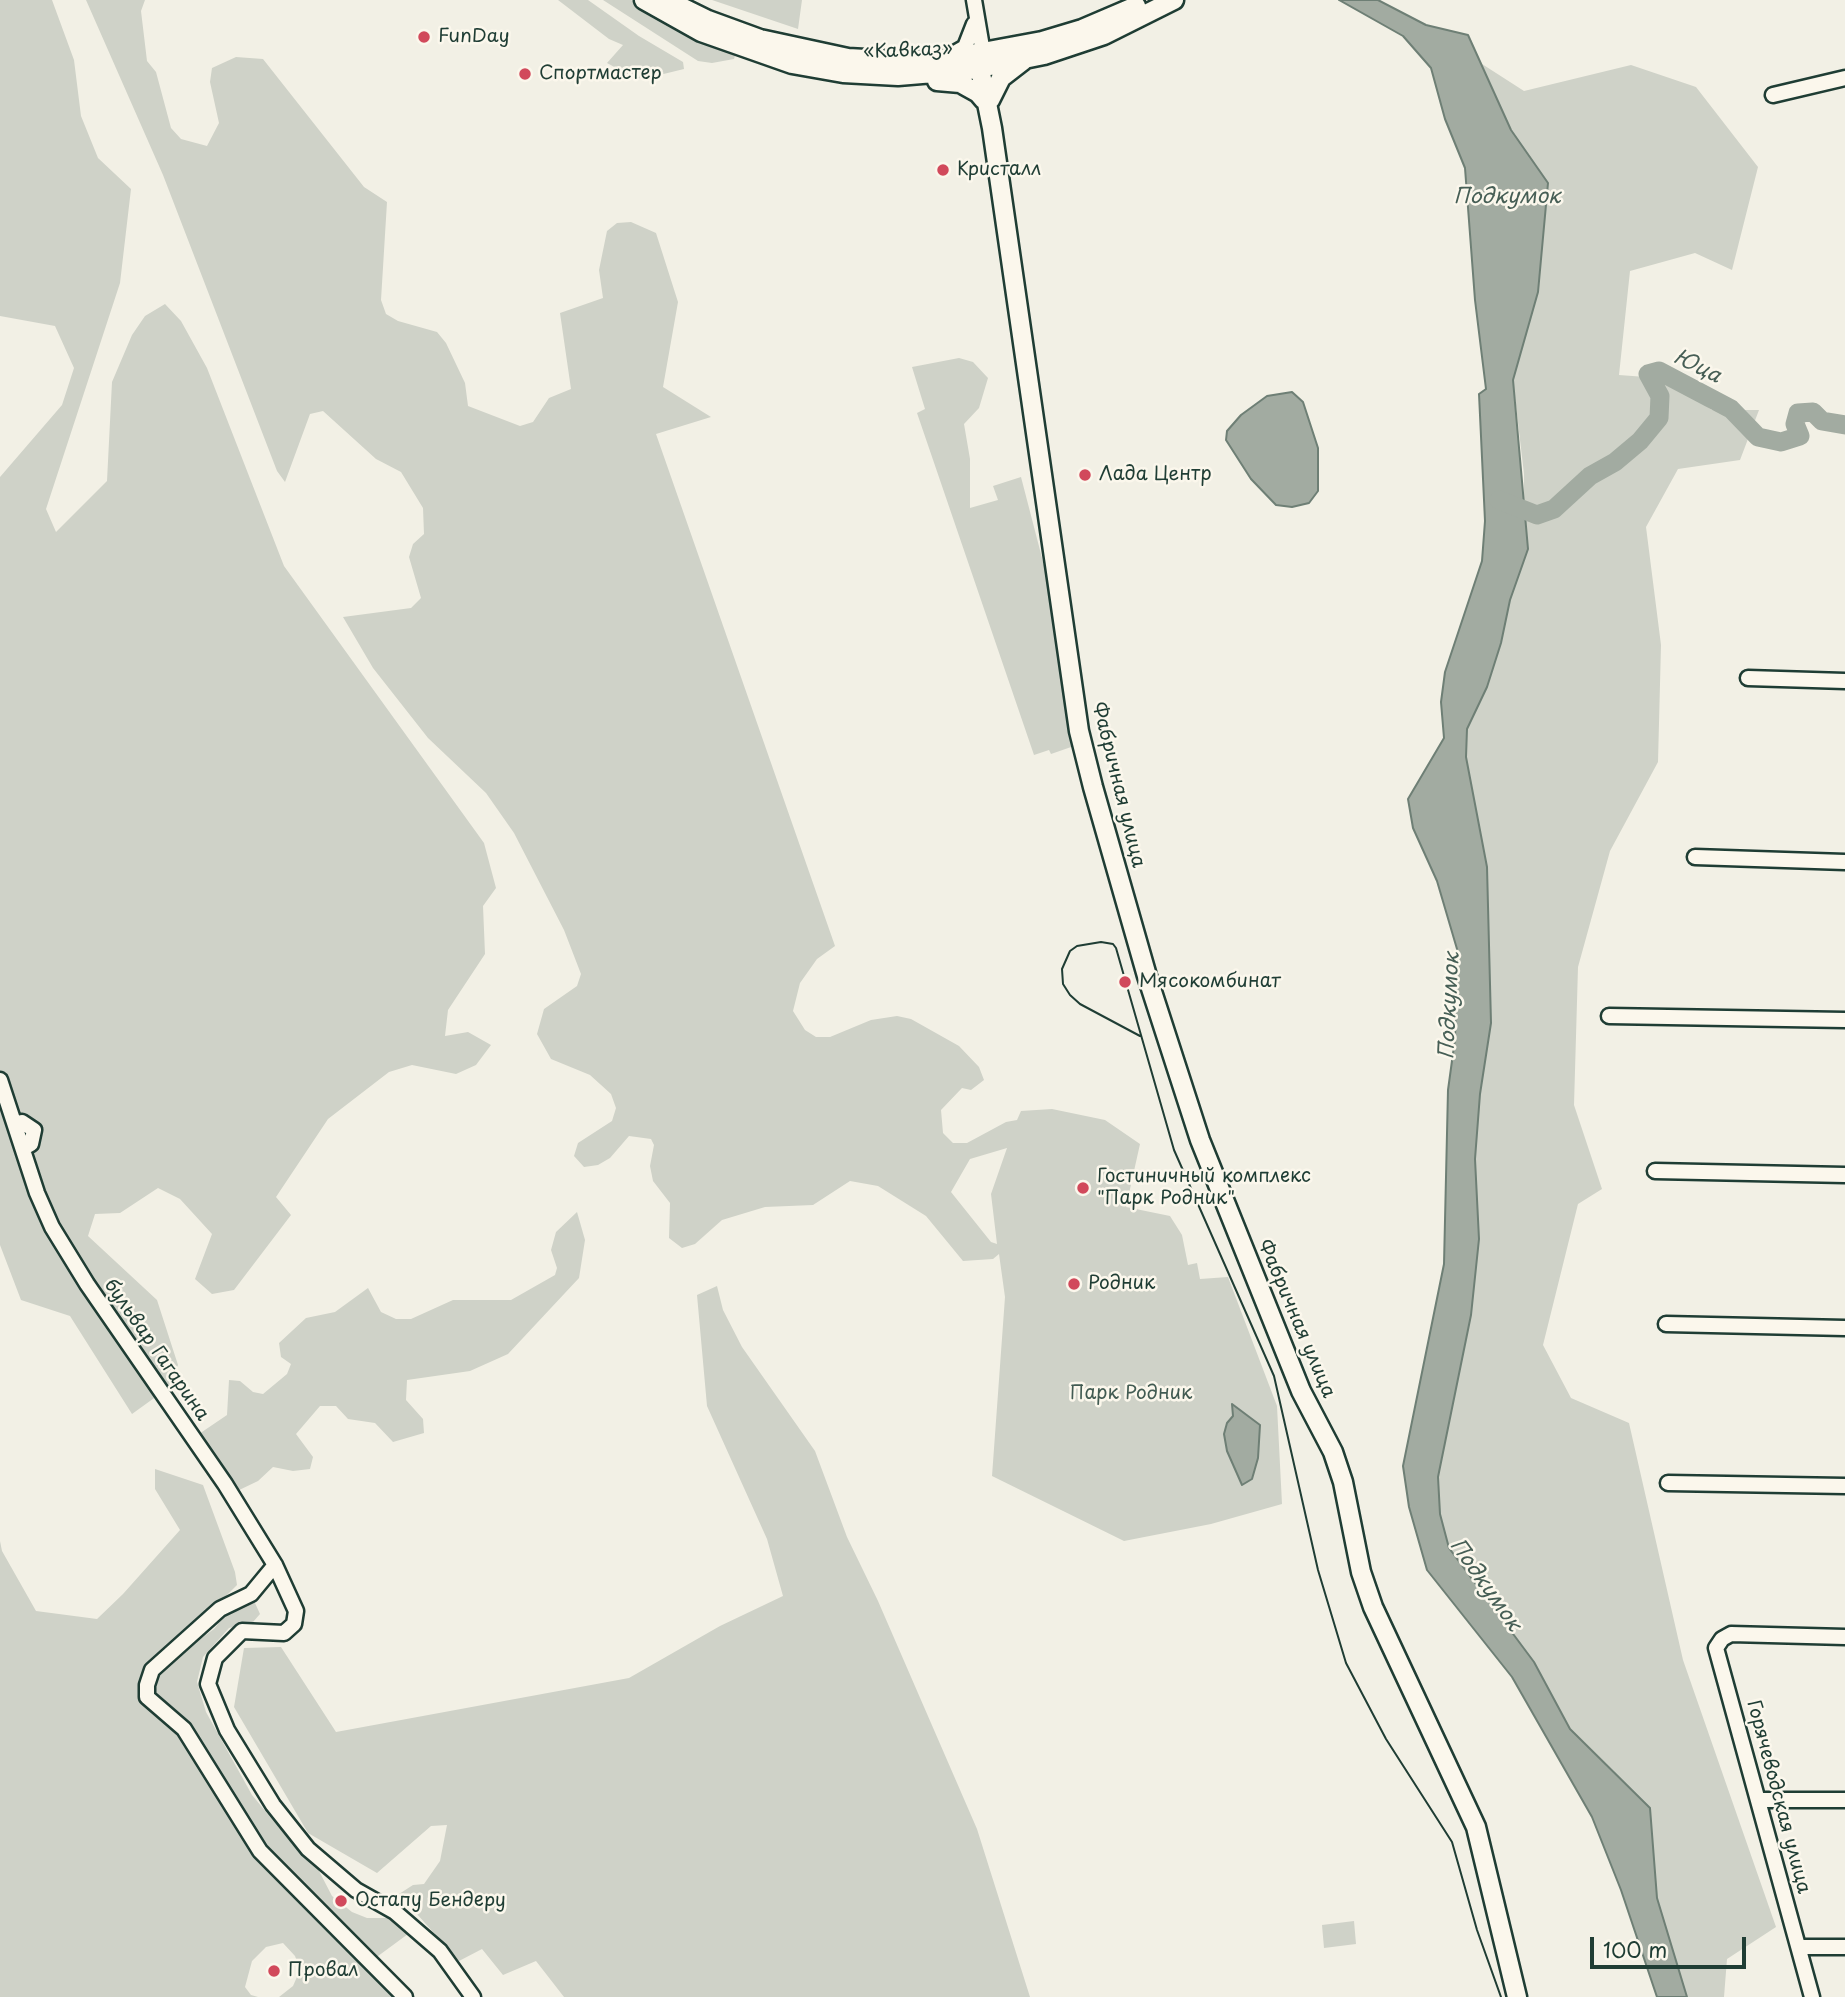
<!DOCTYPE html>
<html>
<head>
<meta charset="utf-8">
<style>
  body { margin:0 }
  #map { position:relative; width:1845px; height:1997px; overflow:hidden; background:#f2f0e5; font-family:"Playpen Sans",sans-serif }
  canvas { display:block }
  .scale { position:absolute; left:1590px; top:1937px; width:156px; height:32px; box-sizing:border-box; border:4px solid #1f3d34; border-top:0; padding-left:9px; font-size:21px; line-height:24px; white-space:nowrap; color:#1f3d34; -webkit-text-stroke:5px #fbf7ec; paint-order:stroke }
</style>
</head>
<body>
<div id="map">
<canvas width="1845" height="1997"></canvas>
<div class="scale">100 m</div>
</div>
<script>
const ctx = document.querySelector('canvas').getContext('2d');
ctx.lineJoin = 'round';
function fillPath(path, color) {
  ctx.fillStyle = color;
  ctx.fill(path, 'evenodd');
}
function poly(rows) {
  const path = new Path2D();
  for (const r of rows) {
    path.moveTo(r[0], r[1]);
    for (let i = 2; i < r.length; i += 2) path.lineTo(r[i], r[i + 1]);
  }
  return path;
}
function stroke(path, color, width, dash) {
  ctx.strokeStyle = color;
  ctx.lineWidth = width;
  ctx.lineCap = dash ? 'butt' : 'round';
  ctx.setLineDash(dash || []);
  ctx.stroke(path);
}
function label(font, color, halo, rows, align = 'center') {
  ctx.font = font + ' "Playpen Sans",sans-serif';
  ctx.lineWidth = 5;
  ctx.setLineDash([]);
  ctx.textBaseline = 'middle';
  ctx.strokeStyle = halo;
  ctx.fillStyle = color;
  for (const [text, x, y, turn = 0] of rows) {
    ctx.save();
    ctx.translate(x, y);
    ctx.rotate((+turn || 0) * Math.PI / 180);
    ctx.textAlign = isNaN(turn) ? turn : align;
    if (halo) ctx.strokeText(text, 0, 0);
    ctx.fillText(text, 0, 0);
    ctx.restore();
  }
}
const green = poly([
  [0,0,52,0,74,60,81,116,98,158,131,189,120,283,46,509,56,532,107,481,112,382,132,335,145,316,165,304,181,321,207,368,284,566,484,843,496,888,483,906,485,954,448,1010,445,1036,468,1032,491,1045,476,1065,456,1074,412,1065,389,1072,328,1119,276,1197,291,1215,234,1290,212,1294,195,1279,212,1234,180,1199,158,1188,120,1213,95,1214,88,1236,157,1300,178,1365,168,1388,132,1414,70,1316,21,1300,0,1245,0,477,62,405,74,368,55,326,0,316],
  [86,0,145,0,141,11,147,61,156,72,171,128,181,139,207,146,219,123,210,82,212,68,236,57,263,59,364,187,387,202,381,300,386,314,398,321,437,332,446,343,465,383,468,406,520,426,533,422,549,398,571,389,560,313,603,298,599,270,607,231,617,223,631,222,656,233,678,302,663,387,711,417,656,434,835,946,817,959,800,983,793,1011,805,1030,816,1037,830,1037,871,1020,897,1016,911,1019,959,1046,979,1067,984,1080,971,1090,962,1088,941,1110,943,1133,953,1143,967,1143,1006,1122,1017,1120,1021,1111,1052,1109,1105,1120,1140,1144,1126,1207,1170,1216,1182,1235,1188,1265,1197,1263,1200,1279,1228,1277,1277,1406,1282,1504,1211,1524,1124,1541,992,1476,1005,1297,999,1254,993,1259,963,1261,926,1216,878,1186,850,1181,813,1205,765,1207,722,1220,695,1244,682,1248,669,1238,670,1203,653,1181,650,1166,654,1145,651,1139,629,1136,610,1158,598,1165,584,1167,574,1156,578,1143,612,1121,616,1108,611,1094,590,1075,551,1059,537,1034,544,1009,577,986,581,974,564,930,514,833,486,793,428,738,373,668,343,617,411,608,421,598,409,557,413,544,424,534,423,508,401,472,376,459,323,411,310,414,285,482,277,471,163,175],
  [1007,1148,991,1194,997,1244,991,1242,951,1192,970,1159],
  [558,0,588,0,639,36,683,62,684,69,643,79,631,76,607,63,623,45,609,39],
  [603,0,631,0,684,33,735,56,734,59,712,63,698,61],
  [712,0,802,0,798,29],
  [1482,64,1524,91,1631,65,1696,87,1758,167,1732,270,1695,253,1630,271,1619,375,1659,378,1677,386,1712,410,1759,410,1740,460,1678,469,1646,527,1661,645,1658,762,1610,851,1578,967,1574,1105,1602,1189,1578,1204,1543,1345,1571,1398,1629,1423,1683,1660,1776,1927,1727,1959,1724,1997,1687,1997,1657,1898,1650,1808,1570,1729,1534,1662,1449,1548,1440,1514,1438,1477,1471,1315,1479,1239,1475,1159,1480,1094,1491,1022,1487,867,1466,757,1467,729,1487,687,1501,643,1524,510,1524,474,1513,380,1538,292,1548,183,1511,130],
  [959,358,973,362,988,378,979,408,964,424,970,459,970,508,998,500,993,486,1021,477,1048,581,1074,746,1051,754,1049,750,1034,755,917,413,925,409,912,367],
  [577,1212,585,1240,579,1278,508,1354,470,1371,407,1380,406,1400,423,1419,424,1433,393,1442,375,1423,348,1419,336,1406,320,1406,296,1434,313,1457,310,1469,293,1471,273,1467,258,1481,235,1492,199,1434,227,1415,229,1380,240,1381,253,1392,263,1394,287,1374,291,1364,281,1357,279,1343,306,1318,335,1312,368,1288,381,1312,396,1319,411,1319,453,1300,511,1300,555,1275,557,1268,551,1250,556,1232],
  [717,1286,723,1310,742,1347,815,1451,847,1537,878,1601,977,1829,1030,1997,564,1997,536,1961,503,1975,482,1949,459,1961,399,1894,413,1885,424,1884,440,1861,447,1825,431,1826,377,1873,308,1833,234,1707,244,1648,281,1647,336,1732,629,1678,720,1626,783,1596,767,1539,707,1406,697,1295],
  [155,1469,203,1485,235,1572,237,1585,202,1620,196,1634,200,1639,214,1629,232,1606,255,1603,260,1614,253,1622,229,1628,203,1657,197,1682,206,1712,252,1795,295,1847,318,1869,332,1896,352,1912,367,1918,390,1918,408,1934,374,1959,400,1997,279,1997,293,1986,300,1970,295,1956,283,1943,266,1947,252,1961,245,1987,251,1995,258,1997,0,1997,0,1541,2,1551,36,1611,97,1619,123,1594,180,1530,155,1489],
  [1354,1921,1356,1944,1324,1948,1322,1925]
]);
const water = poly([
  [1339,0,1378,0,1426,25,1468,35,1511,130,1548,183,1538,292,1513,380,1528,549,1510,600,1501,643,1487,687,1467,729,1466,757,1487,867,1491,1023,1480,1094,1475,1159,1479,1239,1471,1315,1438,1477,1440,1514,1449,1548,1534,1662,1570,1729,1650,1808,1657,1898,1687,1997,1657,1997,1621,1890,1592,1817,1512,1677,1427,1570,1409,1507,1403,1466,1444,1264,1448,1090,1455,1039,1457,949,1437,881,1413,828,1408,799,1444,738,1441,702,1445,672,1482,561,1485,521,1479,394,1486,389,1475,300,1465,168,1445,119,1431,68,1403,36,1339,0],
  [1292,392,1303,402,1318,448,1318,491,1309,503,1292,507,1276,505,1251,479,1226,440,1227,431,1241,415,1267,396,1292,392],
  [1232,1404,1260,1425,1258,1458,1252,1479,1242,1485,1227,1451,1224,1434,1227,1423,1233,1416,1232,1404]
]);
const river = poly([
  [1499,500,1537,515,1554,509,1590,476,1615,462,1640,441,1659,418,1660,396,1648,374,1659,371,1731,409,1758,437,1781,442,1800,436,1795,424,1798,413,1813,412,1822,421,1845,425]
]);
const minor = poly([
  [974,0,983,53],
  [951,55,965,47,974,24],
  [1773,95,1845,78],
  [1748,678,1845,681],
  [1695,857,1845,862],
  [1609,1016,1845,1020],
  [0,1080,37,1193,52,1227,87,1284,225,1484,275,1565,296,1611,294,1624,284,1633,242,1631,215,1658,208,1684,227,1730,273,1805,308,1849,356,1890,395,1912,440,1951,473,1997],
  [15,1124,22,1122,34,1130,31,1144,24,1148],
  [1655,1171,1845,1175],
  [1666,1324,1845,1328],
  [1668,1483,1845,1486],
  [275,1565,251,1594,220,1609,152,1670,147,1685,147,1697,184,1729,260,1851,405,1997],
  [1760,1800,1845,1800],
  [1799,1947,1845,1947],
  [1812,1997,1716,1648,1722,1639,1731,1634,1845,1637]
]);
const major = poly([
  [644,0,701,32,792,64,843,73,898,76,970,70,1044,55,1104,35,1174,0],
  [667,0,708,20,760,39,848,58,901,61,945,59,1042,41,1082,29,1136,6],
  [977,54,992,128,1079,731,1093,787,1147,976,1200,1140,1301,1391,1333,1452,1343,1482,1361,1572,1373,1607,1476,1827,1517,1997],
  [937,81,960,83,978,93,984,100],
  [990,100,1001,78,1023,61]
]);
const tram = poly([
  [1140,1036,1080,1004,1070,995,1063,984,1062,969,1070,951,1077,946,1101,942,1113,944,1116,948,1174,1150,1274,1376,1318,1570,1346,1663,1386,1739,1452,1842,1477,1930,1501,1997]
]);
const markers = [
  [424,37,7,"#d1495b"],
  [525,74,7,"#d1495b"],
  [943,170,7,"#d1495b"],
  [1085,475,7,"#d1495b"],
  [1125,982,7,"#d1495b"],
  [1083,1188,7,"#d1495b"],
  [1074,1284,7,"#d1495b"],
  [341,1901,7,"#d1495b"],
  [274,1971,7,"#d1495b"]
];
const poiNames = [
  ["FunDay",438,37],
  ["Спортмастер",539,74],
  ["Кристалл",957,170],
  ["Лада Центр",1099,475],
  ["Мясокомбинат",1139,982],
  ["Гостиничный комплекс",1097,1177],
  ["\"Парк Родник\"",1097,1199],
  ["Родник",1088,1284],
  ["Остапу Бендеру",355,1901],
  ["Провал",288,1971]
];
const streetNames = [
  ["«Кавказ»",908,51,-2],
  ["Фабричная улица",1118,785,76],
  ["Фабричная улица",1296,1319,67],
  ["бульвар Гагарина",156,1350,55],
  ["Горячеводская улица",1778,1797,75]
];
const parkNames = [
  ["Парк Родник",1131,1394]
];
const waterNames = [
  ["Подкумок",1507,197],
  ["Юца",1697,367,26],
  ["Подкумок",1450,1006,-87],
  ["Подкумок",1485,1585,55]
];
fillPath(green, '#cfd2c8');
fillPath(water, '#a2aba1');
stroke(water, '#6e7f75', 2);
stroke(river, '#a2aba1', 19);
stroke(minor, '#1f3d34', 19);
stroke(major, '#1f3d34', 23);
stroke(minor, '#fbf7ec', 14);
stroke(major, '#fbf7ec', 18);
stroke(tram, '#1f3d34', 2);
for (const [x, y, r, color] of markers) {
  const dot = new Path2D();
  dot.arc(x, y, r, 0, 2 * Math.PI);
  ctx.fillStyle = color;
  ctx.fill(dot);
  stroke(dot, '#fbf7ec', 2.5);
}
label('19px', '#1f3d34', '#fbf7ec', poiNames, 'left');
label('19px', '#1f3d34', '#fbf7ec', streetNames);
label('19px', '#425b52', '#fbf7ec', parkNames);
label('italic 21px', '#465e55', '#fbf7ec', waterNames);
</script>
</body>
</html>
